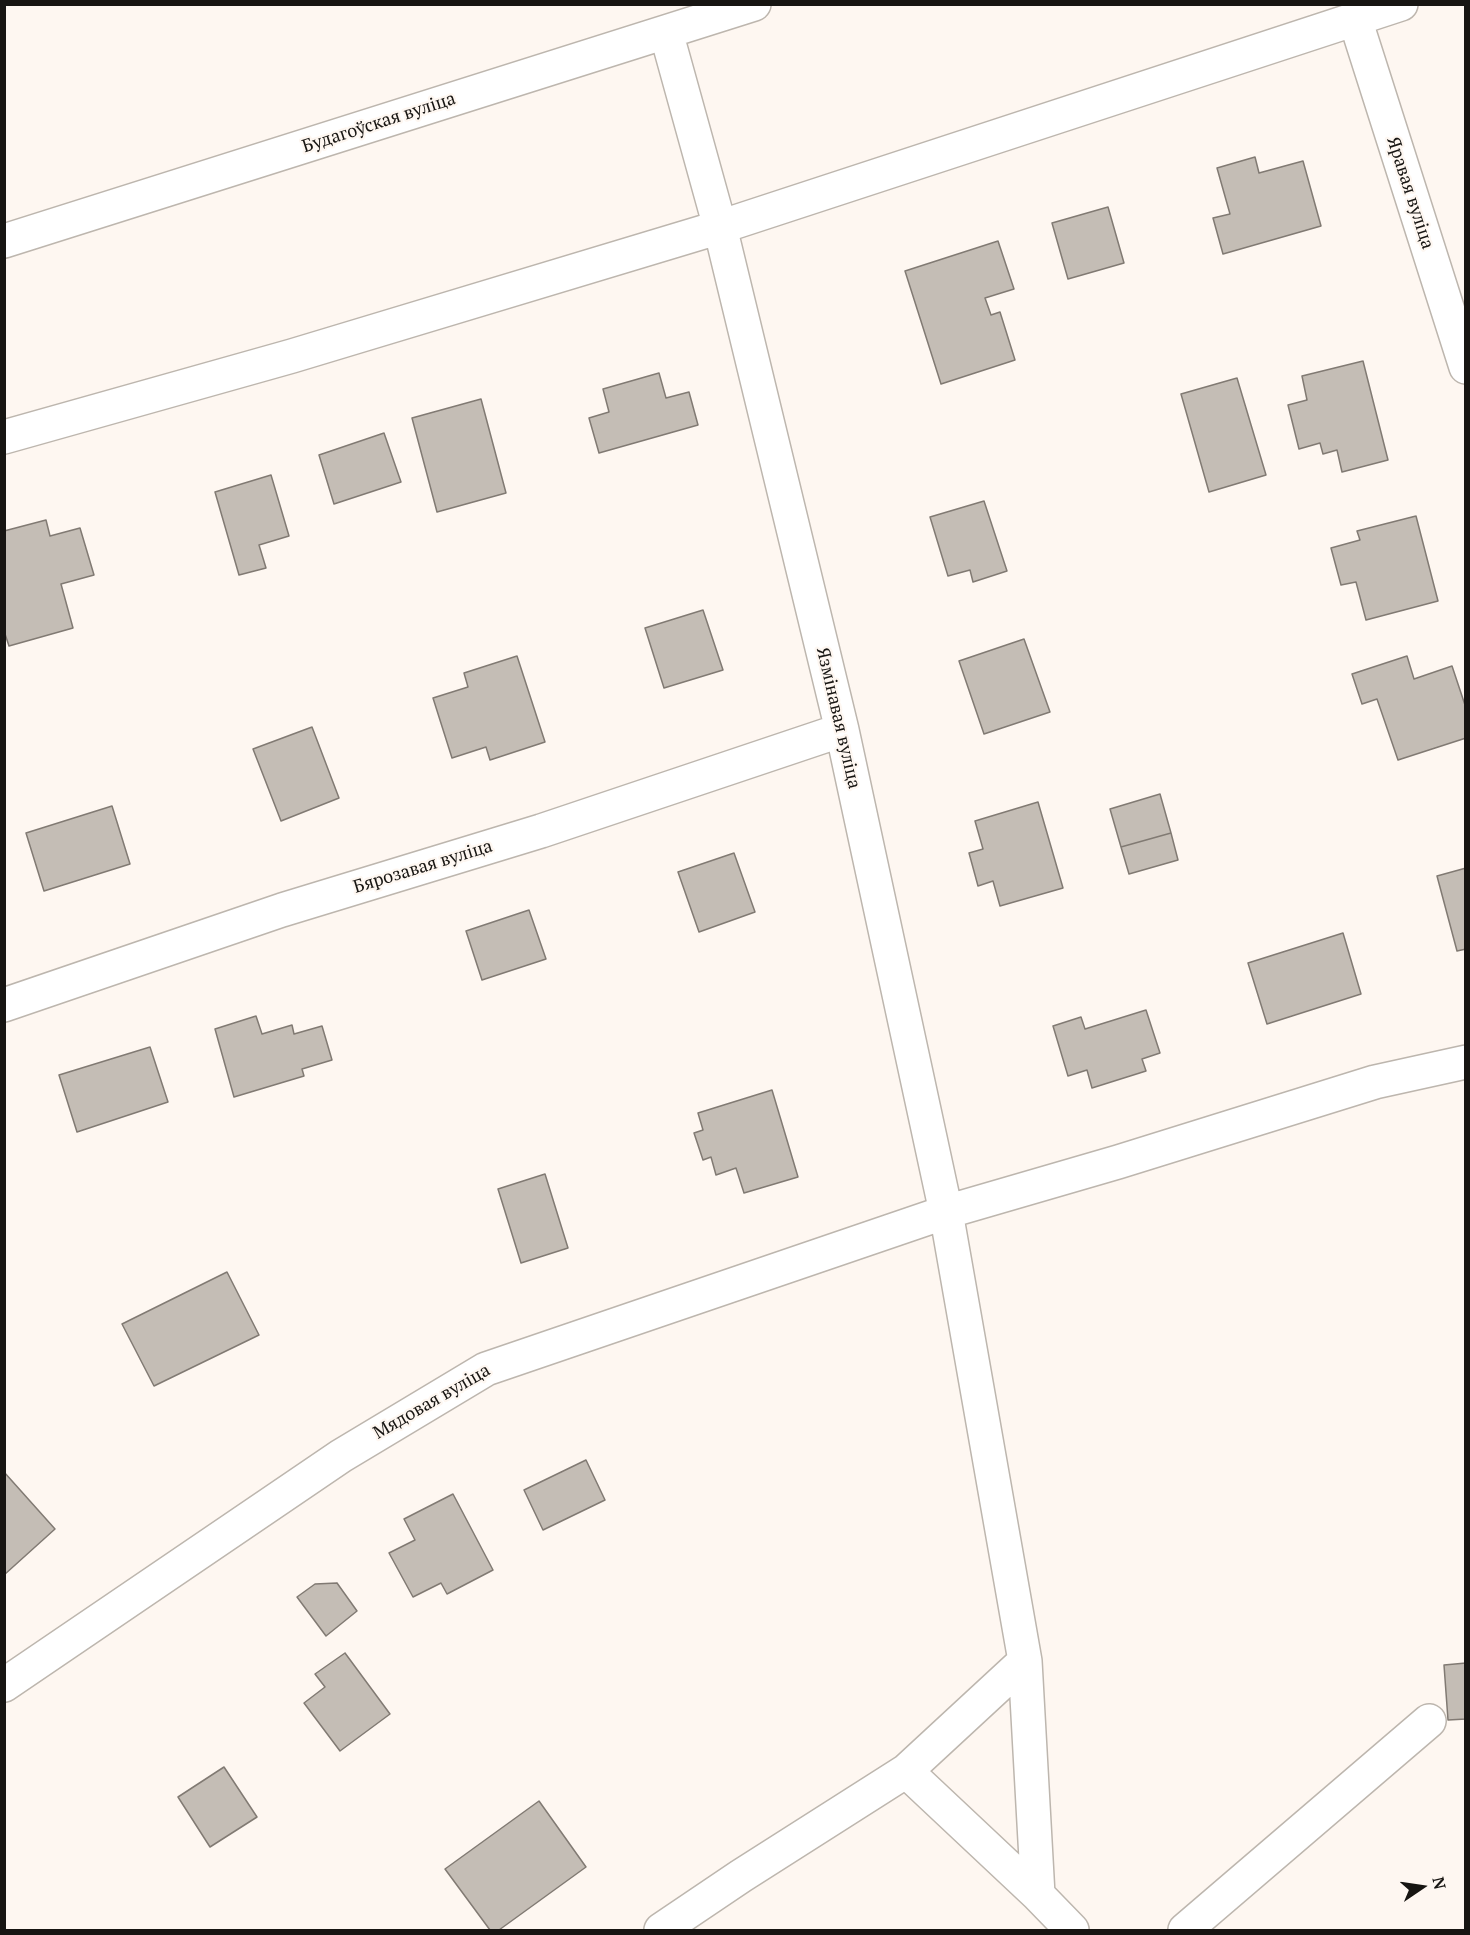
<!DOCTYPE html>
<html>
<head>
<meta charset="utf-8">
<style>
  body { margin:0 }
  #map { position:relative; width:1470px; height:1935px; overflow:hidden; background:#fef7f1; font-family:"PT Serif",serif }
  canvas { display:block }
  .frame { position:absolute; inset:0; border:6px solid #171512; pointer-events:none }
  .north { position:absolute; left:1392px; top:1857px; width:60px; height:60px; -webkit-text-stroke:4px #fef7f1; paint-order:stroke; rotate:77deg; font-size:16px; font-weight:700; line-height:24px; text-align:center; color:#171512 }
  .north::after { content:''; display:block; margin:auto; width:21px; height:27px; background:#171512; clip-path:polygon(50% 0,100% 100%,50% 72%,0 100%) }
</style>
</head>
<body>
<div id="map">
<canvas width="1470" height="1935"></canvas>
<div class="frame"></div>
<div class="north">N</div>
</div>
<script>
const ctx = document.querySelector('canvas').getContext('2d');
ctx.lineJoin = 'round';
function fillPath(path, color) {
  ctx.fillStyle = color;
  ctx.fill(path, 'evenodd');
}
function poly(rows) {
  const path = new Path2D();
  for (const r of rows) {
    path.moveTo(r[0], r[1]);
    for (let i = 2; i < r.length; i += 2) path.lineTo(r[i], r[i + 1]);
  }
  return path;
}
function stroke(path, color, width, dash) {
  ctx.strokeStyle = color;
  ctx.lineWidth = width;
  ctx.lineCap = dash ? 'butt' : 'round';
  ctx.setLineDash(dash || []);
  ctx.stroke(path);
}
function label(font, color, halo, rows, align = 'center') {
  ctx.font = font + ' "PT Serif",serif';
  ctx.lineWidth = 4.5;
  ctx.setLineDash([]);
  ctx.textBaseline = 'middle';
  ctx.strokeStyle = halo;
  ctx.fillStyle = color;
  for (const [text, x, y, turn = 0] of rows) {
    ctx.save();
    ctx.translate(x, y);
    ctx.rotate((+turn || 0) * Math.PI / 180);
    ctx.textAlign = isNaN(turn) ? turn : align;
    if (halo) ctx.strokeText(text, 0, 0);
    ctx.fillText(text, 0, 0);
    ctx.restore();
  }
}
const building = poly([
  [1255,157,1259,173,1303,161,1321,226,1223,254,1213,218,1230,214,1217,168,1255,157],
  [1108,207,1124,263,1068,279,1052,223,1108,207],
  [998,241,1014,289,985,298,991,315,1000,312,1015,360,941,384,905,271,998,241],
  [1363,361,1388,460,1342,472,1337,450,1323,454,1320,443,1299,449,1288,405,1307,400,1302,376,1363,361],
  [659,373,666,398,689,392,698,425,599,453,589,418,609,412,603,389,659,373],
  [1237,378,1266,475,1209,492,1181,394,1237,378],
  [481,399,506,493,437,512,412,418,481,399],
  [384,433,401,482,334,504,319,455,384,433],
  [271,475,289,536,259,545,266,568,239,575,215,492,271,475],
  [984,501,1007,571,973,582,970,570,948,576,930,517,984,501],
  [1416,516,1438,601,1366,620,1356,582,1341,585,1331,548,1360,540,1357,531,1416,516],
  [46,520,50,536,80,528,94,575,61,584,73,628,9,646,4,631,4,531,46,520],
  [703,610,723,670,664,688,645,628,703,610],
  [1024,639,1050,712,984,734,959,661,1024,639],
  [517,656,545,742,490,760,486,747,452,758,433,698,468,687,464,673,517,656],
  [1407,656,1414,679,1452,666,1466,708,1466,738,1398,760,1377,699,1362,704,1352,674,1407,656],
  [312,727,339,798,281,821,253,749,312,727],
  [1160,794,1171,833,1121,847,1110,809,1160,794],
  [1038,802,1063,888,1000,906,993,881,978,886,969,853,983,849,975,821,1038,802],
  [112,806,130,864,44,891,26,833,112,806],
  [1171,833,1178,860,1129,874,1121,847,1171,833],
  [734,853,755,912,699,932,678,872,734,853],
  [1466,868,1466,949,1457,951,1437,876,1466,868],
  [529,910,546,959,482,980,466,931,529,910],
  [1343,933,1361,994,1267,1024,1248,963,1343,933],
  [1146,1010,1160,1053,1142,1059,1146,1071,1092,1088,1087,1070,1068,1076,1053,1026,1081,1017,1085,1029,1146,1010],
  [256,1016,262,1034,292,1025,294,1034,322,1026,332,1060,302,1069,304,1076,234,1097,215,1029,256,1016],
  [150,1047,168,1102,77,1132,59,1075,150,1047],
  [772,1090,798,1177,744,1193,736,1168,716,1175,711,1157,703,1160,694,1133,703,1130,698,1113,772,1090],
  [545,1174,568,1248,521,1263,498,1189,545,1174],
  [227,1272,259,1335,154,1386,122,1324,227,1272],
  [586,1460,605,1500,543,1530,524,1490,586,1460],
  [4,1472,55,1529,4,1575,4,1472],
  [453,1494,493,1570,447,1594,441,1583,413,1597,389,1553,415,1540,404,1519,453,1494],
  [337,1583,357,1611,326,1636,297,1597,315,1584,337,1583],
  [345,1653,390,1714,340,1751,304,1703,325,1687,315,1674,345,1653],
  [1466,1663,1466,1719,1448,1720,1444,1665,1466,1663],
  [224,1767,257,1817,210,1847,178,1797,224,1767],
  [539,1801,586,1867,499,1930,490,1930,445,1869,539,1801]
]);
const minor = poly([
  [1355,19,1466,367],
  [666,32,720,227,842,730,946,1212,1025,1661,1038,1895,1072,1930],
  [4,241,754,4],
  [4,437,292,356,720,227,1401,4],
  [4,1005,282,910,541,831,842,730],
  [4,1685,341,1456,486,1369,946,1212,1118,1162,1375,1082,1466,1062],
  [906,1771,1038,1895],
  [661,1930,741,1876,906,1771,1025,1661],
  [1185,1930,1429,1721]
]);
const streetNames = [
  ["Будагоўская вуліца",379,123,-18],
  ["Яравая вуліца",1410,193,72],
  ["Язмінавая вуліца",838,718,77],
  ["Бярозавая вуліца",423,867,-17],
  ["Мядовая вуліца",432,1402,-30]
];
fillPath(building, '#c4bdb5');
stroke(building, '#817a73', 1.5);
stroke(minor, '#bdb6ae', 36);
stroke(minor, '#fff', 33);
label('18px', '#171512', '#fef7f1', streetNames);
</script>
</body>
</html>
